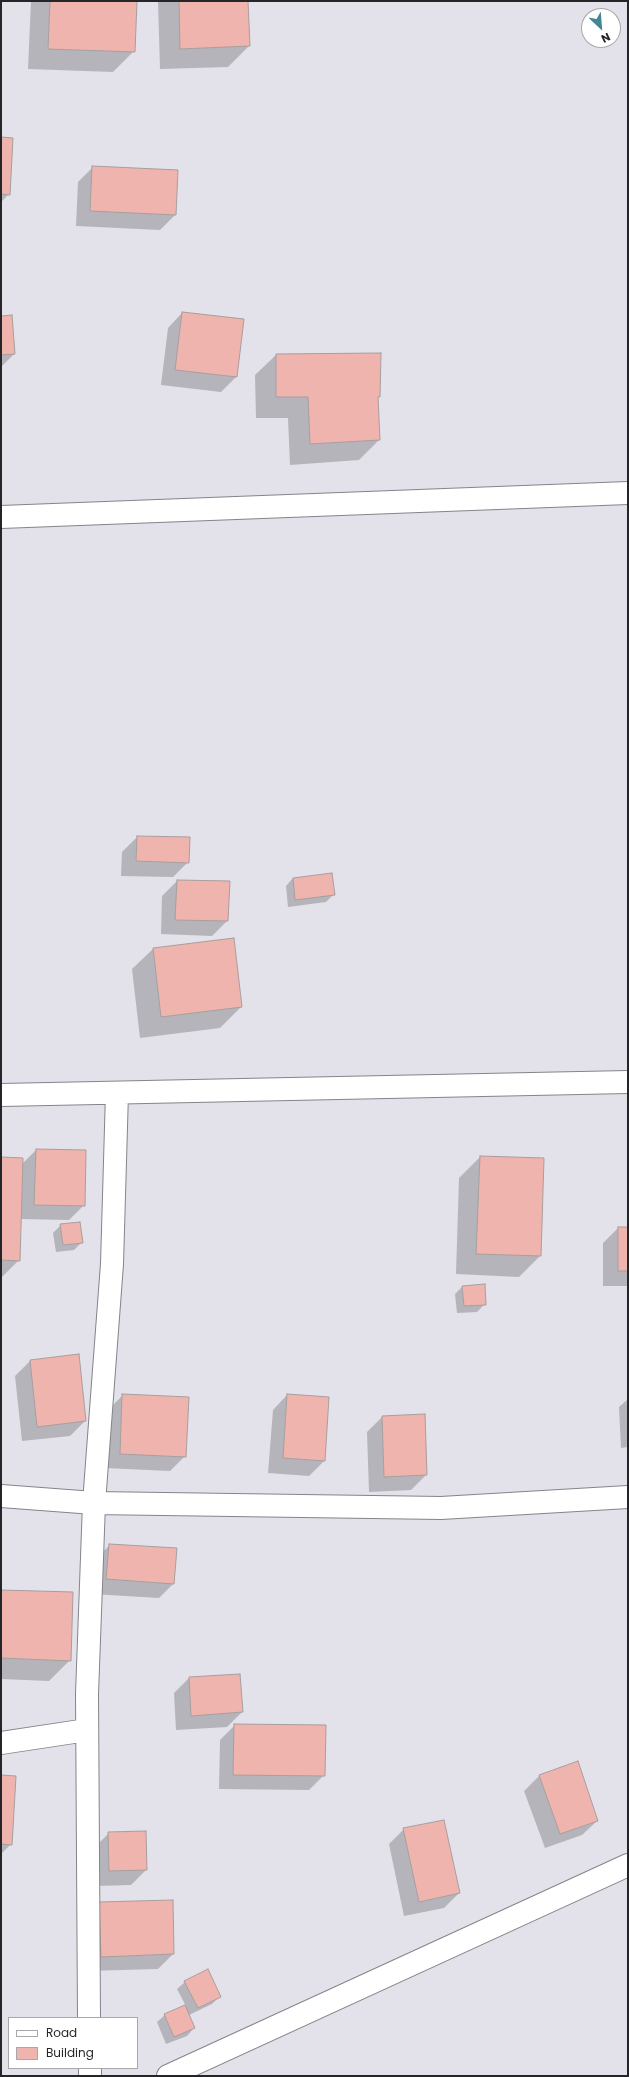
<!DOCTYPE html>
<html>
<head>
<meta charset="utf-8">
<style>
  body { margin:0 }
  #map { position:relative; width:629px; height:2077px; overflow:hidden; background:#e3e1e9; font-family:Poppins,sans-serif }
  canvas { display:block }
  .frame { position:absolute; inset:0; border:2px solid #252427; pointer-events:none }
  .legend { position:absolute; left:8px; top:2017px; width:130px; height:52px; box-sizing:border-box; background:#fff; border:1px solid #a8a7a9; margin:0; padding:5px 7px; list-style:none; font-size:12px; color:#252427 }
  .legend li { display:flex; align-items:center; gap:8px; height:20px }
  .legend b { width:20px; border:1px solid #a8a7a9 }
  .north { position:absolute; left:581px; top:8px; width:40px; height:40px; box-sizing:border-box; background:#fff; border:1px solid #a8a7a9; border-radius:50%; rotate:154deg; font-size:11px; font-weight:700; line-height:16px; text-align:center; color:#252427 }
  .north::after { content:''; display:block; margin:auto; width:14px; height:18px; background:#448598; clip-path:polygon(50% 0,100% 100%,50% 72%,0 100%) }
</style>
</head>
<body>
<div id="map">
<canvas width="629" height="2077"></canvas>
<div class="frame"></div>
<ul class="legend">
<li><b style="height:5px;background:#fff"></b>Road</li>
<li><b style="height:11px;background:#f0b4af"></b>Building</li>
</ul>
<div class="north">N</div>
</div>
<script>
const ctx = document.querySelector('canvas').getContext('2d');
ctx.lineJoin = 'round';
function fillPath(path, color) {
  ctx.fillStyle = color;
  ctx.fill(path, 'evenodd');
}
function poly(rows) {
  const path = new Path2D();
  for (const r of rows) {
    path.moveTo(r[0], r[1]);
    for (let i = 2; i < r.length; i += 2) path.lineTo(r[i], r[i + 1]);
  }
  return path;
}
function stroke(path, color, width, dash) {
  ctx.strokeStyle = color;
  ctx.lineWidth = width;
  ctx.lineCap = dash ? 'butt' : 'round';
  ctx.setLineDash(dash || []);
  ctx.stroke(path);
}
const shadow = poly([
  [31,1,136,1,134,51,113,72,28,69],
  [158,1,247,1,249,46,228,67,160,69],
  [1,138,9,194,1,202],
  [93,167,175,215,160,230,76,226,78,182],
  [182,313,243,320,236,377,221,392,161,385,168,328],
  [1,317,14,354,1,367],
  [276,355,379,396,377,399,379,440,359,460,290,465,288,418,256,418,255,375],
  [137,837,188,862,173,877,121,876,122,852],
  [293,878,334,894,326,902,288,907,286,886],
  [177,881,227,921,212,936,161,934,162,896],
  [153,949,241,1007,220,1028,140,1038,132,969],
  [36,1150,84,1205,69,1220,20,1219,19,1260,1,1278,1,1158,22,1164],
  [480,1157,540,1256,519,1277,456,1274,459,1178],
  [61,1225,82,1242,74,1250,56,1252,53,1233],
  [618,1228,628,1228,628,1286,603,1286,603,1243],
  [463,1286,485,1304,477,1312,457,1313,455,1294],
  [30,1361,85,1421,70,1436,22,1441,15,1376],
  [123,1395,185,1456,170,1471,105,1468,108,1410],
  [287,1395,324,1461,309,1476,268,1473,273,1410],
  [628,1399,628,1447,621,1448,619,1407],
  [382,1417,426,1475,411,1490,369,1492,367,1432],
  [110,1545,174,1583,159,1598,92,1594,95,1559],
  [1,1591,70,1660,49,1681,1,1679],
  [189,1678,242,1712,227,1727,176,1730,174,1693],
  [235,1725,324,1775,309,1790,219,1789,220,1740],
  [1,1776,11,1844,1,1854],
  [539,1776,597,1821,582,1835,545,1848,524,1791],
  [404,1829,459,1893,444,1908,404,1916,389,1844],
  [109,1833,146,1870,131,1885,95,1886,94,1848],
  [100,1903,173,1954,158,1969,86,1971],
  [185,1982,220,1996,212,2004,189,2015,194,2028,187,2036,166,2044,157,2022,165,2015,186,2006,177,1989]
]);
const building = poly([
  [50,1,137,1,135,52,48,49,50,1],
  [179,1,248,1,250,46,180,49,179,1],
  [1,137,13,138,10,195,1,194,1,137],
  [92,166,178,170,176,215,90,211,92,166],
  [182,312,244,319,237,377,175,370,182,312],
  [12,315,15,354,1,355,1,316,12,315],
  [381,353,380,397,378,397,380,440,310,444,308,397,276,397,276,354,381,353],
  [137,836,190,837,189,863,136,861,137,836],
  [332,873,335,895,295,900,293,878,332,873],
  [177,880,230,881,228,921,175,920,177,880],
  [234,938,242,1007,161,1017,153,948,234,938],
  [36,1149,86,1150,85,1206,34,1205,36,1149],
  [480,1156,544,1158,541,1256,476,1254,480,1156],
  [1,1157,23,1158,20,1261,1,1260,1,1157],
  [80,1222,83,1243,63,1245,60,1224,80,1222],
  [618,1227,628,1227,628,1271,618,1271,618,1227],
  [485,1284,486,1305,464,1306,462,1286,485,1284],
  [79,1354,86,1421,37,1427,30,1360,79,1354],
  [122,1394,189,1397,186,1457,120,1454,122,1394],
  [287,1394,329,1397,325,1461,283,1458,287,1394],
  [425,1414,427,1475,384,1477,382,1416,425,1414],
  [109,1544,177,1548,174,1584,106,1579,109,1544],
  [1,1590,73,1592,71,1661,1,1658,1,1590],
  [240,1674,243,1712,191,1716,189,1677,240,1674],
  [234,1724,326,1725,325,1776,233,1775,234,1724],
  [578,1761,598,1821,560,1834,539,1775,578,1761],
  [1,1775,16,1776,12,1845,1,1844,1,1775],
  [444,1820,460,1893,419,1902,403,1828,444,1820],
  [146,1831,147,1870,109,1871,108,1832,146,1831],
  [173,1900,174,1954,101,1957,99,1902,173,1900],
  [208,1969,221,1997,198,2008,184,1981,208,1969],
  [185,2005,195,2028,174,2037,164,2014,185,2005]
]);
const street = poly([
  [1,517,628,493],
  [1,1095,628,1082],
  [1,1496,94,1503,441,1508,628,1497],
  [1,1743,87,1730],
  [89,2018,87,1694,94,1503,112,1264,117,1093],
  [90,2068,90,2076],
  [168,2076,628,1865]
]);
fillPath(shadow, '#0003');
fillPath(building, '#f0b4af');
stroke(building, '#a79e9d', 1);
stroke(street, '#85848b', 24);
stroke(street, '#fff', 22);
</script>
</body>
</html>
